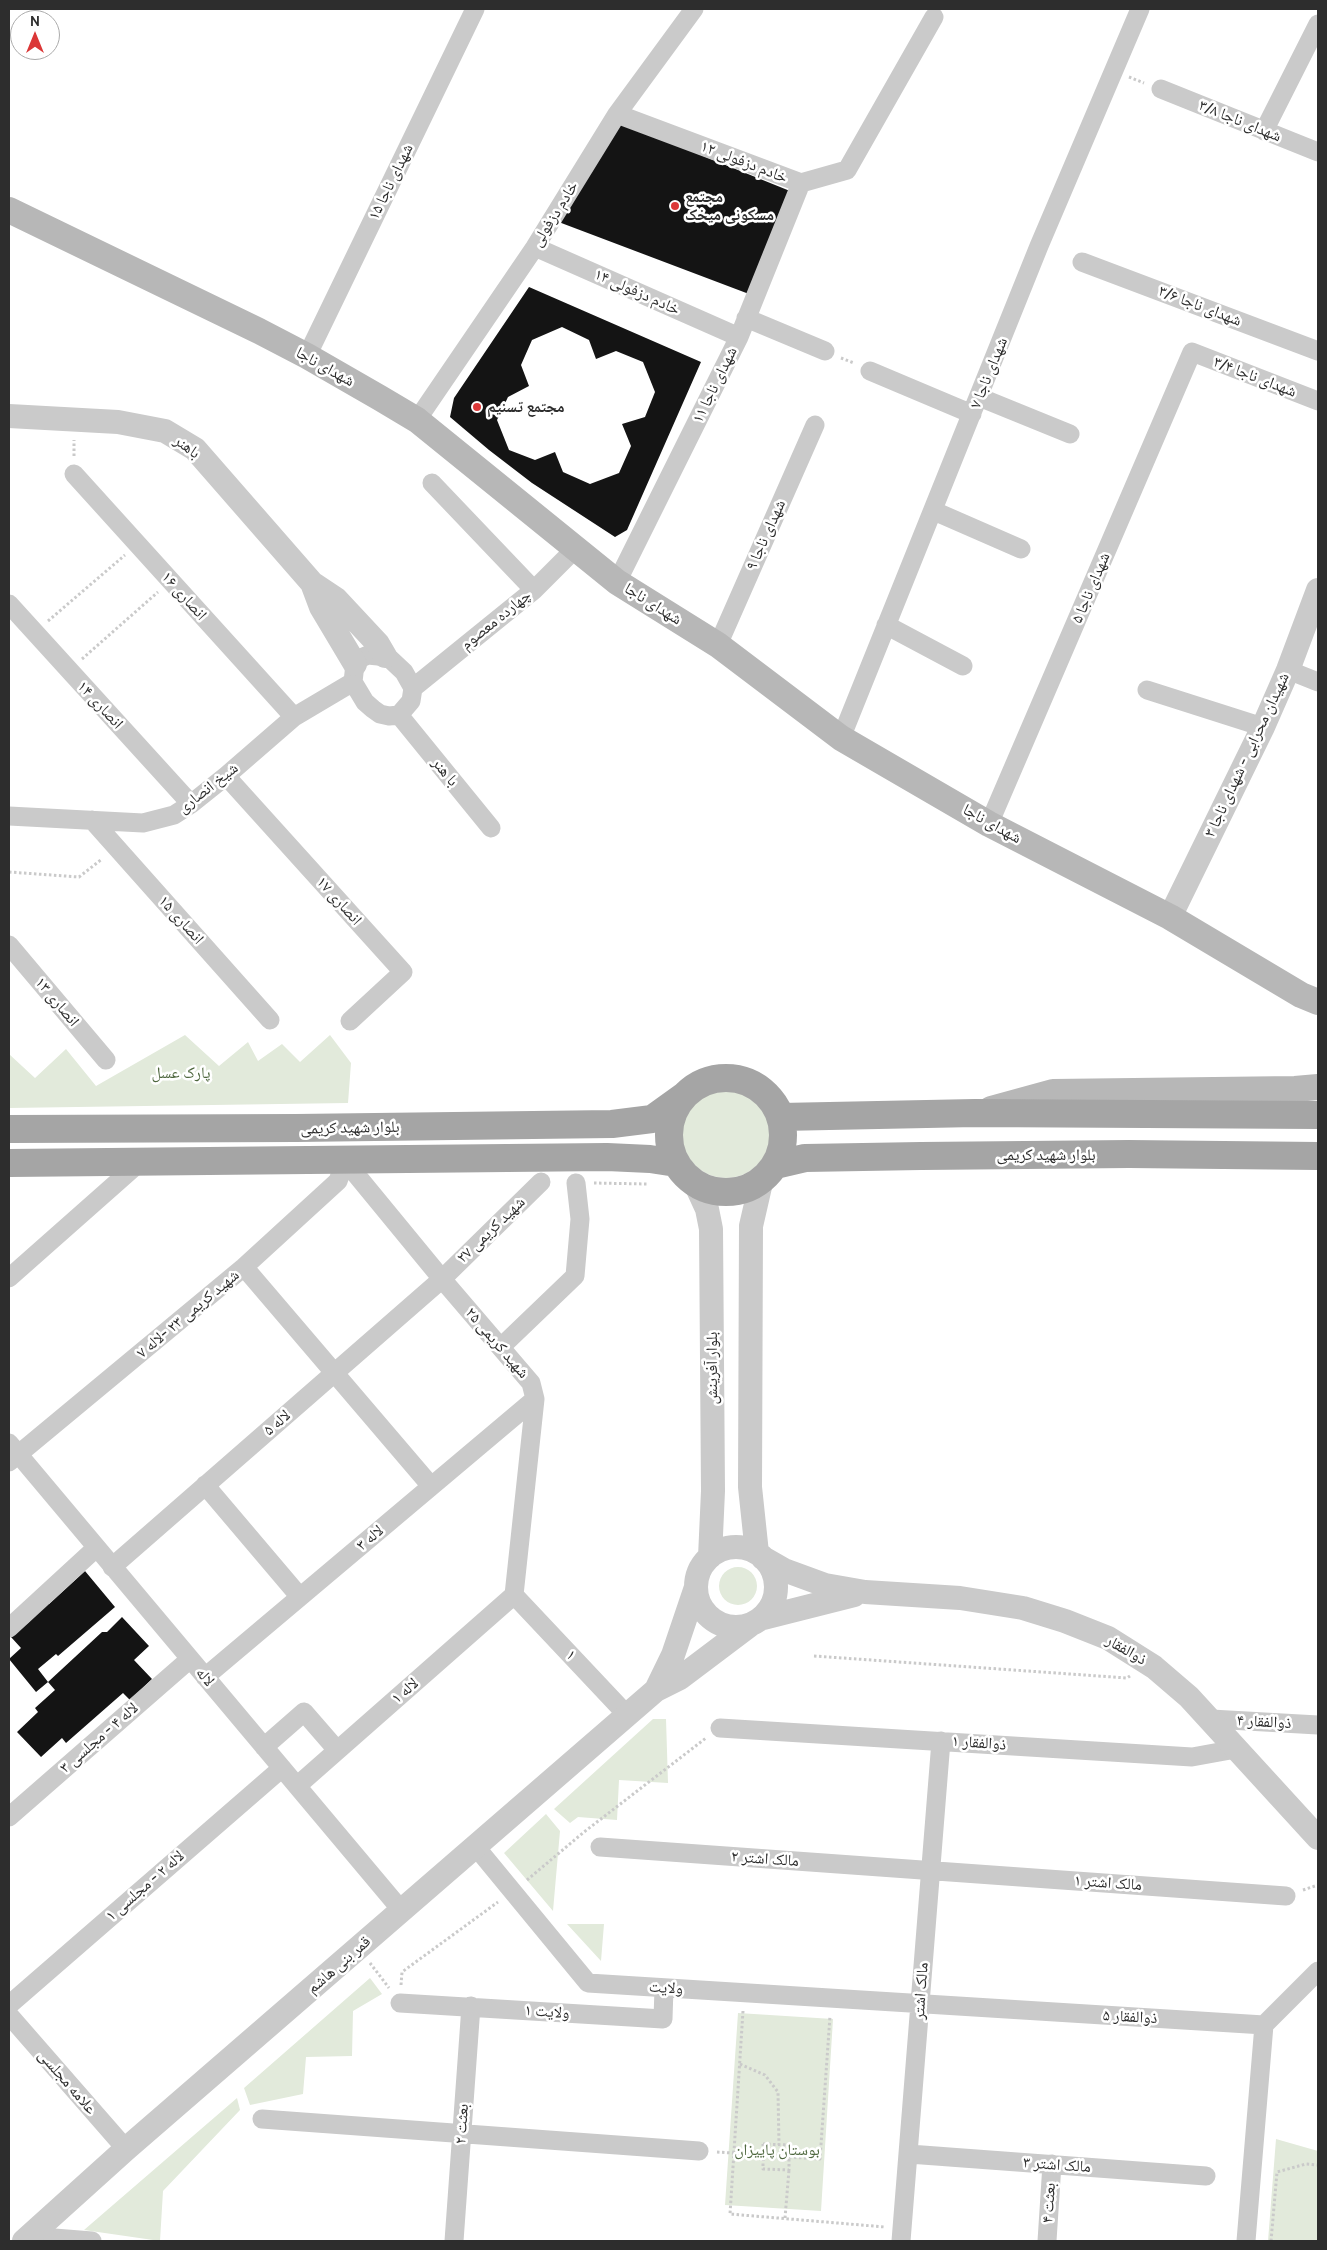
<!DOCTYPE html>
<html>
<head>
<meta charset="utf-8">
<style>
  body { margin:0 }
  #map { position:relative; width:1327px; height:2250px; overflow:hidden; background:#fff; font-family:Cabin,sans-serif }
  canvas { display:block }
  .frame { position:absolute; inset:0; border:10px solid #2d2d2d; pointer-events:none }
  .north { position:absolute; left:10px; top:10px; width:50px; height:50px; box-sizing:border-box; background:#fff; border:1px solid #ababab; border-radius:50%; rotate:0deg; font-size:14px; font-weight:700; line-height:20px; text-align:center; color:#2d2d2d }
  .north::after { content:''; display:block; margin:auto; width:18px; height:22px; background:#db3737; clip-path:polygon(50% 0,100% 100%,50% 72%,0 100%) }
</style>
</head>
<body>
<div id="map">
<canvas width="1327" height="2250"></canvas>
<div class="frame"></div>
<div class="north">N</div>
</div>
<script>
const ctx = document.querySelector('canvas').getContext('2d');
ctx.lineJoin = 'round';
function fillPath(path, color) {
  ctx.fillStyle = color;
  ctx.fill(path, 'evenodd');
}
function poly(rows) {
  const path = new Path2D();
  for (const r of rows) {
    if (r.length === 3) {
      path.moveTo(r[0] + r[2], r[1]);
      path.arc(r[0], r[1], r[2], 0, 2 * Math.PI);
      continue;
    }
    path.moveTo(r[0], r[1]);
    for (let i = 2; i < r.length; i += 2) path.lineTo(r[i], r[i + 1]);
  }
  return path;
}
function stroke(path, color, width, dash) {
  ctx.strokeStyle = color;
  ctx.lineWidth = width;
  ctx.lineCap = dash ? 'butt' : 'round';
  ctx.setLineDash(dash || []);
  ctx.stroke(path);
}
function label(font, color, halo, rows, align = 'center') {
  ctx.font = font + ' Cabin,"Noto Naskh Arabic",sans-serif';
  ctx.lineWidth = 5;
  ctx.setLineDash([]);
  ctx.textBaseline = 'middle';
  ctx.strokeStyle = halo;
  ctx.fillStyle = color;
  for (const [text, x, y, turn = 0] of rows) {
    ctx.save();
    ctx.translate(x, y);
    ctx.rotate((+turn || 0) * Math.PI / 180);
    ctx.textAlign = isNaN(turn) ? turn : align;
    if (halo) ctx.strokeText(text, 0, 0);
    ctx.fillText(text, 0, 0);
    ctx.restore();
  }
}
const green = poly([
  [185,1035,219,1066,248,1042,258,1061,282,1044,300,1062,330,1035,351,1063,348,1103,9,1108,9,1054,35,1078,66,1049,96,1086],
  [726,1134,44],
  [738,1586,19],
  [653,1719,666,1719,668,1783,619,1780,617,1820,578,1817,570,1823,554,1809],
  [546,1814,560,1831,553,1911,504,1853],
  [567,1924,604,1924,601,1961],
  [370,1978,382,1994,353,2011,352,2056,306,2057,303,2094,250,2105,244,2088],
  [738,2013,833,2019,821,2211,725,2205],
  [237,2098,240,2110,163,2191,160,2241,84,2230],
  [1276,2139,1318,2151,1318,2241,1268,2241]
]);
const building = poly([
  [619,122,790,191,749,294,556,221],
  [529,287,701,362,627,530,615,537,532,483,489,450,450,417,454,398],
  [562,327,589,340,596,359,616,351,643,362,655,392,645,417,622,424,631,446,619,473,590,484,563,472,555,452,535,460,509,450,497,420,508,397,529,386,521,365,532,340],
  [85,1571,115,1607,58,1656,56,1654,38,1669,48,1682,36,1692,9,1659,21,1648,11,1637,29,1622,47,1602,49,1604],
  [122,1617,149,1646,134,1660,152,1679,130,1700,123,1693,66,1743,62,1738,41,1757,17,1732,38,1712,35,1708,55,1690,48,1682,102,1632,107,1632]
]);
const path = poly([
  [1129,77,1144,83],
  [841,358,854,363],
  [74,456,74,440],
  [48,621,125,555],
  [82,659,158,592],
  [9,872,79,877,102,859],
  [594,1183,647,1184],
  [814,1656,1127,1678,1130,1676],
  [527,1880,584,1832,706,1738],
  [1303,1890,1318,1885],
  [370,1963,389,1988],
  [401,1985,402,1972,498,1902],
  [743,2011,730,2214,885,2227],
  [740,2064,765,2075,778,2092,779,2145],
  [763,2144,789,2145,789,2170,763,2169,763,2144],
  [717,2152,763,2155],
  [789,2157,820,2159,830,2016],
  [785,2218,789,2170],
  [1271,2241,1277,2172,1306,2164,1318,2165]
]);
const minor = poly([
  [1161,89,1318,152],
  [617,114,801,183,847,170,934,17],
  [1264,131,1318,24],
  [535,247,739,337],
  [1082,262,1318,351],
  [746,318,825,351],
  [307,356,475,9],
  [870,371,972,414],
  [979,397,1070,434],
  [417,420,535,247,617,114,694,9],
  [74,474,294,717],
  [432,483,534,590],
  [934,511,1021,549],
  [617,582,739,337,801,183],
  [9,604,191,804],
  [886,625,963,666],
  [718,645,815,425],
  [368,655,388,657,404,672,413,688,411,701,399,715,389,716,380,714,373,709,365,702,353,682,355,664,361,658,368,655],
  [1288,670,1318,682],
  [413,688,534,590,576,548],
  [1147,690,1263,727],
  [399,715,491,828],
  [841,738,1039,246,1140,9],
  [226,776,403,972,350,1021],
  [9,816,143,823,174,815,191,804,226,776,294,717,353,682],
  [92,820,270,1020],
  [989,824,1192,352,1318,401],
  [9,945,106,1060],
  [244,1267,431,1486],
  [9,1278,139,1163],
  [501,1347,575,1276,580,1219,576,1183],
  [9,1443,402,1911],
  [9,1462,244,1267,338,1181,345,1161,442,1279,531,1383,535,1399,514,1595],
  [205,1485,300,1597],
  [112,1567,442,1279,541,1182],
  [514,1595,627,1715],
  [9,1628,96,1548],
  [205,1677,535,1399],
  [1211,1719,1318,1725],
  [720,1728,1192,1757,1236,1749],
  [264,1747,304,1712,337,1750],
  [297,1786,514,1595],
  [9,1817,190,1659],
  [476,1847,588,1983,1264,2025,1318,1971],
  [600,1847,1286,1896],
  [400,2003,663,2019,664,1988],
  [9,2005,282,1768],
  [9,2015,126,2149],
  [262,2119,699,2151],
  [909,2154,1206,2176],
  [29,2236,92,2241],
  [454,2241,471,2006],
  [901,2241,941,1741],
  [1047,2241,1052,2164],
  [1246,2241,1264,2025]
]);
const tertiary = poly([
  [9,416,118,422,165,431,195,449,312,583,336,599,378,644,385,656],
  [312,583,321,607,355,664],
  [1170,917,1263,727,1288,670,1318,590],
  [695,1183,707,1209,711,1229,713,1491,710,1557],
  [736,1587,40],
  [757,1553,750,1487,751,1226,762,1178],
  [763,1558,784,1570,825,1585,865,1592,960,1598,1023,1608,1065,1621,1108,1638,1154,1667,1189,1697,1318,1838],
  [763,1618,854,1595],
  [656,1690,673,1655,696,1587],
  [24,2241,126,2149,656,1690,680,1678,749,1626]
]);
const secondary = poly([
  [9,210,259,331,307,356,380,398,417,420,617,582,718,645,841,738,989,824,1170,917,1301,995,1318,1002],
  [991,1109,1053,1092,1295,1089,1318,1087]
]);
const primary = poly([
  [726,1135,57],
  [781,1117,975,1113,1318,1115],
  [9,1129,296,1128,612,1124,652,1119,684,1096],
  [9,1163,607,1157,650,1159,676,1163],
  [775,1165,805,1158,921,1156,1129,1154,1318,1156]
]);
const markers = [
  [675,206,5,"#db3737"],
  [477,407,5,"#db3737"]
];
const streetNames = [
  ["شهدای ناجا ۳/۸",1240,121,22],
  ["خادم دزفولی ۱۲",744,162,21],
  ["شهدای ناجا ۱۵",391,182,-64],
  ["خادم دزفولی",555,214,-58],
  ["خادم دزفولی ۱۴",637,292,24],
  ["شهدای ناجا ۳/۶",1200,306,21],
  ["شهدای ناجا",325,367,29],
  ["شهدای ناجا ۷",989,373,-68],
  ["شهدای ناجا ۳/۴",1255,377,21],
  ["شهدای ناجا ۱۱",715,385,-64],
  ["باهنر",187,447,37],
  ["شهدای ناجا ۹",766,535,-66],
  ["شهدای ناجا ۵",1091,588,-67],
  ["انصاری ۱۶",184,596,48],
  ["شهدای ناجا",653,604,32],
  ["چهارده معصوم",496,620,-39],
  ["انصاری ۱۴",100,705,47],
  ["شهیدان محرابی - شهدای ناجا ۳",1247,755,-65],
  ["با هنر",445,772,51],
  ["شیخ انصاری",208,788,-38],
  ["شهدای ناجا",992,824,29],
  ["انصاری ۱۷",339,901,48],
  ["انصاری ۱۵",181,920,48],
  ["انصاری ۱۳",57,1002,50],
  ["بلوار شهید کریمی",350,1128,-1],
  ["بلوار شهید کریمی",1046,1155],
  ["شهید کریمی ۲۷",491,1230,-44],
  ["شهید کریمی ۲۳ -لاله ۷",188,1314,-40],
  ["شهید کریمی ۲۵",497,1343,49],
  ["بلوار آفرینش",712,1368,-90],
  ["لاله ۵",277,1423,-41],
  ["لاله ۳",370,1538,-40],
  ["ذوالفقار",1126,1650,30],
  ["۱",571,1655,46],
  ["لاله",205,1677,50],
  ["لاله ۱",405,1691,-41],
  ["ذوالفقار ۴",1264,1722,3],
  ["لاله ۴ - مجلسی ۳",99,1738,-41],
  ["ذوالفقار ۱",979,1743,4],
  ["مالک اشتر ۲",765,1859,4],
  ["مالک اشتر ۱",1108,1883,4],
  ["لاله ۲ - مجلسی ۱",145,1886,-41],
  ["قمر بنی هاشم",339,1965,-41],
  ["ولایت",666,1988,4],
  ["مالک اشتر",921,1991,-86],
  ["ولایت ۱",547,2012,4],
  ["ذوالفقار ۵",1130,2017,3],
  ["علامه مجلسی",67,2082,49],
  ["بعثت ۲",462,2124,-86],
  ["مالک اشتر ۳",1057,2165,4],
  ["بعثت ۴",1049,2203,-86]
];
const poiNames = [
  ["مجتمع",685,197],
  ["مسکونی میخک",685,215],
  ["مجتمع تسنیم",487,407]
];
const parkNames = [
  ["پارک عسل",181,1073],
  ["بوستان پاییزان",777,2150]
];
fillPath(green, '#e2eadb');
fillPath(building, '#141414');
stroke(path, '#cacaca', 3, [2.5, 2.5]);
stroke(minor, '#cacaca', 19);
stroke(tertiary, '#cacaca', 24);
stroke(secondary, '#b7b7b7', 26);
stroke(primary, '#a5a5a5', 28);
for (const [x, y, r, color] of markers) {
  const dot = new Path2D();
  dot.arc(x, y, r, 0, 2 * Math.PI);
  ctx.fillStyle = color;
  ctx.fill(dot);
  stroke(dot, '#fff', 2);
}
label('16px', '#2d2d2d', '#fff', streetNames);
label('bold 16px', '#2d2d2d', '#fff', poiNames, 'left');
label('16px', '#4d663d', '#fff', parkNames);
</script>
</body>
</html>
